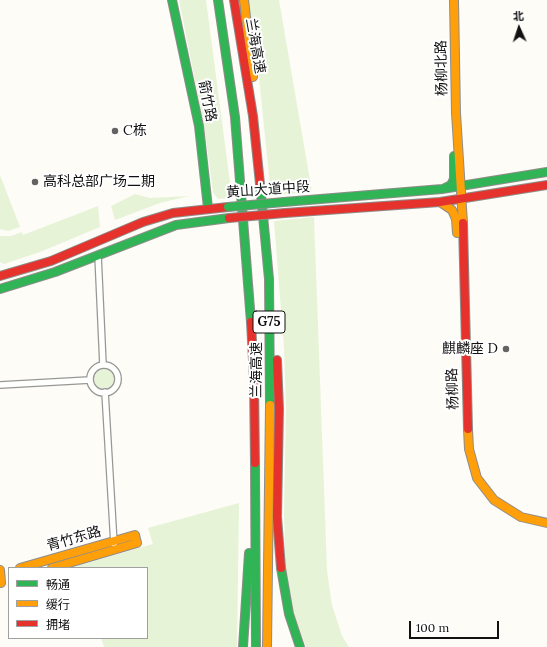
<!DOCTYPE html>
<html>
<head>
<meta charset="utf-8">
<style>
  body { margin:0 }
  #map { position:relative; width:547px; height:647px; overflow:hidden; background:#fdfcf7; font-family:Lora,"Noto Sans SC",serif }
  canvas { display:block }
  .legend { position:absolute; left:8px; top:567px; width:140px; height:72px; box-sizing:border-box; background:#fff; border:1px solid #a0a0a0; margin:0; padding:5px 7px; list-style:none; font-size:12px; color:#111 }
  .legend li { display:flex; align-items:center; gap:8px; height:20px }
  .legend b { width:20px; border:1px solid #a0a0a0 }
  .north { position:absolute; left:499px; top:8px; width:40px; height:40px; -webkit-text-stroke:3px #fff; paint-order:stroke; rotate:357deg; font-size:11px; font-weight:700; line-height:16px; text-align:center; color:#111 }
  .north::after { content:''; display:block; margin:auto; width:14px; height:18px; background:#111; clip-path:polygon(50% 0,100% 100%,50% 72%,0 100%) }
  .scale { position:absolute; left:409px; top:621px; width:90px; height:18px; box-sizing:border-box; border:2px solid #111; border-top:0; padding-left:5px; font-size:12px; line-height:14px; white-space:nowrap; color:#111; -webkit-text-stroke:3px #fff; paint-order:stroke }
</style>
</head>
<body>
<div id="map">
<canvas width="547" height="647"></canvas>
<ul class="legend">
<li><b style="height:5px;background:#30b455"></b>畅通</li>
<li><b style="height:5px;background:#ff9f0a"></b>缓行</li>
<li><b style="height:5px;background:#e5322d"></b>拥堵</li>
</ul>
<div class="north">北</div>
<div class="scale">100 m</div>
</div>
<script>
const ctx = document.querySelector('canvas').getContext('2d');
ctx.lineJoin = 'round';
function fillPath(path, color) {
  ctx.fillStyle = color;
  ctx.fill(path, 'evenodd');
}
function poly(rows) {
  const path = new Path2D();
  for (const r of rows) {
    if (r.length === 3) {
      path.moveTo(r[0] + r[2], r[1]);
      path.arc(r[0], r[1], r[2], 0, 2 * Math.PI);
      continue;
    }
    path.moveTo(r[0], r[1]);
    for (let i = 2; i < r.length; i += 2) path.lineTo(r[i], r[i + 1]);
  }
  return path;
}
function stroke(path, color, width, dash) {
  ctx.strokeStyle = color;
  ctx.lineWidth = width;
  ctx.lineCap = dash ? 'butt' : 'round';
  ctx.setLineDash(dash || []);
  ctx.stroke(path);
}
function label(font, color, halo, rows, align = 'center') {
  ctx.font = font + ' Lora,"Noto Sans SC",serif';
  ctx.lineWidth = 4;
  ctx.setLineDash([]);
  ctx.textBaseline = 'middle';
  ctx.strokeStyle = halo;
  ctx.fillStyle = color;
  for (const [text, x, y, turn = 0] of rows) {
    ctx.save();
    ctx.translate(x, y);
    ctx.rotate((+turn || 0) * Math.PI / 180);
    ctx.textAlign = isNaN(turn) ? turn : align;
    if (halo) ctx.strokeText(text, 0, 0);
    ctx.fillText(text, 0, 0);
    ctx.restore();
  }
}
const green = poly([
  [179,0,206,0,232,198,218,199,213,192,204,125],
  [248,0,279,0,312,192,271,195,257,58],
  [0,175,20,227,8,231,0,229],
  [135,194,150,198,189,196,160,203,115,220,111,206],
  [98,206,100,227,40,252,4,264,0,262,0,236,11,236,22,232,23,235],
  [314,217,327,571,332,605,342,636,349,647,306,647,293,612,286,581,284,515,286,408,284,348,274,221],
  [104,379,10],
  [239,503,237,647,104,647,101,638,147,638,147,568,78,568,77,566,153,544,148,528]
]);
const street = poly([
  [98,255,103,365],
  [104,379,14],
  [0,385,90,380],
  [105,392,114,544]
]);
const fast = poly([
  [172,0,199,126,208,208],
  [218,0,235,117,251,322],
  [260,184,269,279,270,405],
  [445,188,451,185,454,179,454,156],
  [284,202,442,189,547,172],
  [0,289,55,272,176,225,229,218],
  [255,463,256,647],
  [281,568,289,614,300,647],
  [243,647,249,553]
]);
const slow = poly([
  [244,0,253,77],
  [454,0,456,113,463,223],
  [440,202,452,210,456,219,457,233],
  [468,429,469,449,477,478,494,500,521,517,547,523],
  [20,568,135,535,137,543,52,568],
  [0,570,1,583],
  [267,647,270,405]
]);
const jam = poly([
  [234,0,253,116,260,184],
  [285,213,440,202,547,185],
  [463,223,468,429],
  [0,276,51,261,143,222,173,213,228,207],
  [251,322,254,379,255,463],
  [277,360,279,409,277,517,281,568]
]);
const fastBridge = poly([
  [228,207,284,202]
]);
const jamBridge = poly([
  [229,218,285,213]
]);
const markers = [
  [115,131,4,"#646362"],
  [35,182,4,"#646362"],
  [506,349,4,"#646362"]
];
const shields = [
  [269,322,32]
];
const shieldNames = [
  ["G75",269,322]
];
const streetNames = [
  ["兰海高速",255,46,80],
  ["杨柳北路",442,68,-91],
  ["箭竹路",207,101,79],
  ["黄山大道中段",268,190,-4],
  ["兰海高速",257,370,-90],
  ["杨柳路",453,389,-92],
  ["青竹东路",74,539,-16]
];
const poiNames = [
  ["C栋",123,131],
  ["高科总部广场二期",43,182],
  ["麒麟座 D",498,349,"right"]
];
fillPath(green, '#e7f3d7');
stroke(street, '#979795', 8);
stroke(fast, '#8e8d8b', 10);
stroke(slow, '#8e8d8b', 10);
stroke(jam, '#8e8d8b', 10);
stroke(street, '#fffffe', 5.5);
stroke(fast, '#30b455', 8);
stroke(slow, '#ff9f0a', 8);
stroke(jam, '#e5322d', 8);
stroke(fastBridge, '#8e8d8b', 10, []);
stroke(jamBridge, '#8e8d8b', 10, []);
stroke(fastBridge, '#30b455', 8);
stroke(jamBridge, '#e5322d', 8);
for (const [x, y, r, color] of markers) {
  const dot = new Path2D();
  dot.arc(x, y, r, 0, 2 * Math.PI);
  ctx.fillStyle = color;
  ctx.fill(dot);
  stroke(dot, '#fff', 1.5);
}
for (const [x, y, w] of shields) {
  const box = new Path2D();
  box.roundRect(x - w / 2, y - 11, w, 22, 3);
  ctx.fillStyle = '#fff';
  ctx.fill(box);
  stroke(box, '#111', 1);
}
label('bold 13px', '#111', null, shieldNames);
label('14px', '#111', '#fff', streetNames);
label('14px', '#111', '#fff', poiNames, 'left');
</script>
</body>
</html>
